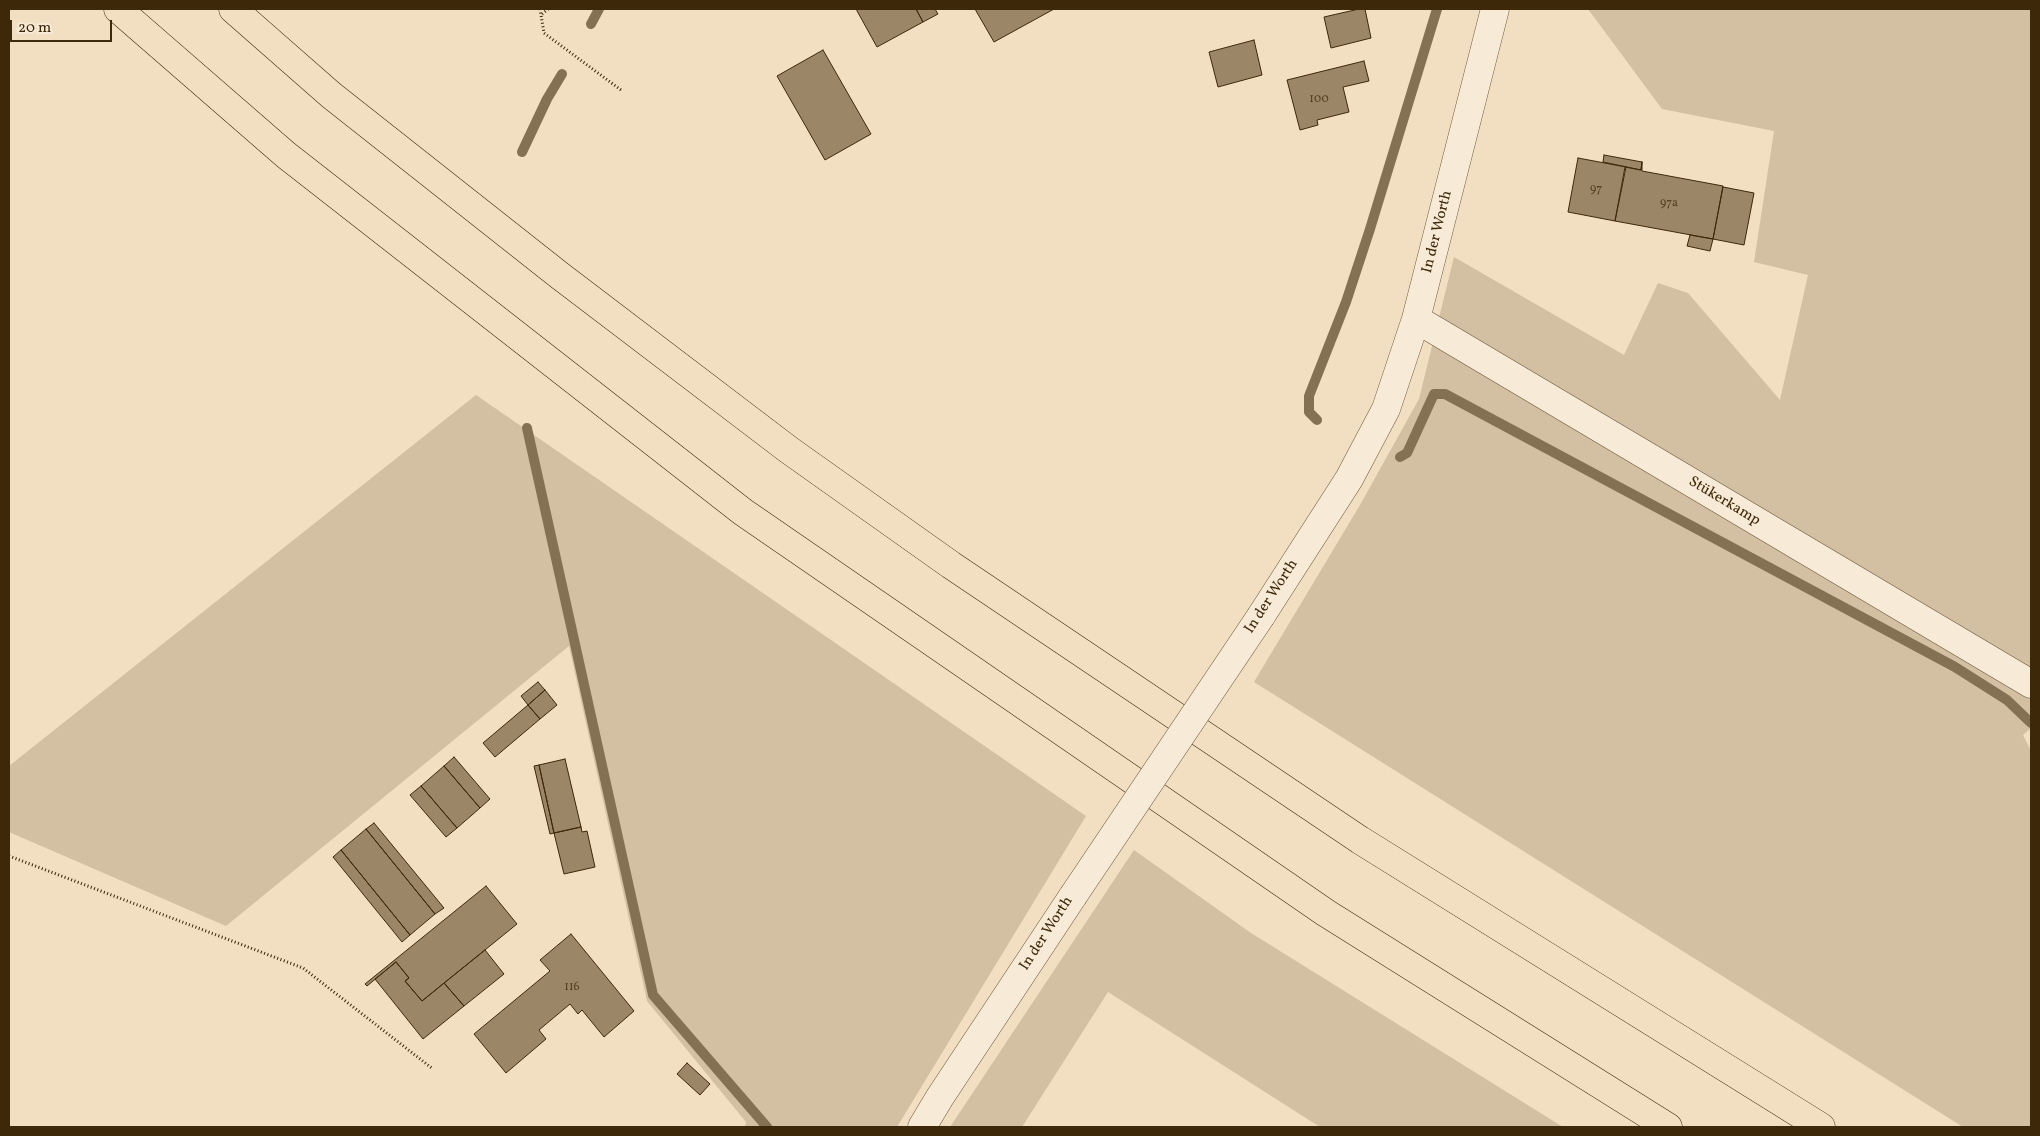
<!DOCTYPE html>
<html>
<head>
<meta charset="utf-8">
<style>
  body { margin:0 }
  #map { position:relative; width:2040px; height:1136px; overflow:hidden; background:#f2dec0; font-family:Vollkorn,serif }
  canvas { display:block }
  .frame { position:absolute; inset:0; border:10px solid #3d2809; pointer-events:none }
  .scale { position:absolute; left:10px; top:20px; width:102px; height:22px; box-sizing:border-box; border:2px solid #3d2809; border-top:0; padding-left:6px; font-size:15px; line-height:18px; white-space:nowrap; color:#3d2809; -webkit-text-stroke:4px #f7ead6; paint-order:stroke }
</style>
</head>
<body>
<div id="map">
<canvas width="2040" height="1136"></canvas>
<div class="frame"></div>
<div class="scale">20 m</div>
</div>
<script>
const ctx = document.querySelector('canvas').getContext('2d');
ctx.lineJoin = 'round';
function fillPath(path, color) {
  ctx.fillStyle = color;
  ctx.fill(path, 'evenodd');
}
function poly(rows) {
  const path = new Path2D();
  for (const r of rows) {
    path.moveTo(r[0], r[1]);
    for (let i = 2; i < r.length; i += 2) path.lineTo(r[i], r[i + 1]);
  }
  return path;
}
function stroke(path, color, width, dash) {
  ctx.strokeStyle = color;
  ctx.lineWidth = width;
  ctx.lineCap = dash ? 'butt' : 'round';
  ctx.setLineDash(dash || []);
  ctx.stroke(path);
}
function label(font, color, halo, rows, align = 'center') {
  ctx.font = font + ' Vollkorn,serif';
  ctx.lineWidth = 4;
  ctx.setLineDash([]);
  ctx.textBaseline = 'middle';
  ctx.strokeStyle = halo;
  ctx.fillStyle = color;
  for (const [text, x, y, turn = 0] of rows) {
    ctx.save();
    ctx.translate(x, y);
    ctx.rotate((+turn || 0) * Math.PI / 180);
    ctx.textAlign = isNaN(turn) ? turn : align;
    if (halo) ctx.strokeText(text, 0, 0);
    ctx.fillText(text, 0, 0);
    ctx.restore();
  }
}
const green = poly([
  [1588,9,2031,9,2031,728,2023,735,2031,751,2031,1127,1963,1127,1254,682,1360,505,1419,399,1454,257,1624,355,1658,283,1688,293,1780,400,1808,275,1754,262,1774,131,1662,109],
  [476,395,1086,816,897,1127,745,1127,746,1122,647,1001,569,646,226,926,9,832,9,766],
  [1134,850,1251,933,1563,1127,1320,1127,1108,992,1022,1127,950,1127]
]);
const stream = poly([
  [591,24,599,9],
  [522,152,547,99,562,74],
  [1317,420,1309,412,1309,396,1346,302,1370,229,1437,9],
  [527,428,653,995,767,1127],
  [1400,457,1407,453,1434,394,1445,394,1955,667,2007,700,2031,723]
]);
const building = poly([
  [856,9,916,9,923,22,877,47,856,9],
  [916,9,935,9,938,14,923,22,916,9],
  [975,9,1054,9,994,42,975,9],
  [1359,9,1365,9,1371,38,1331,48,1324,17,1359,9],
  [1254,40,1262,75,1218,87,1209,52,1254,40],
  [823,50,871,134,825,160,777,76,823,50],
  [1364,61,1369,81,1343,87,1349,112,1317,120,1318,125,1300,130,1287,80,1364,61],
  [1604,155,1642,162,1641,170,1603,162,1604,155],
  [1578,158,1626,167,1615,221,1568,212,1578,158],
  [1642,162,1642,171,1723,186,1713,239,1615,221,1625,167,1641,170,1642,162],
  [1723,187,1754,193,1744,245,1713,239,1723,187],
  [1690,235,1713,239,1710,251,1687,246,1690,235],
  [538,682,545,690,528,705,521,696,538,682],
  [545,690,557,705,540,719,528,705,545,690],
  [528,705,540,719,495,757,483,743,528,705],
  [454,757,490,799,480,808,444,766,454,757],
  [565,759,581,827,554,833,539,765,565,759],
  [539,765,554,833,550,834,534,766,539,765],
  [444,766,480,808,457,828,421,786,444,766],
  [421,786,457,828,446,837,410,795,421,786],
  [374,823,444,908,435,914,366,829,374,823],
  [581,827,582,832,587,831,595,867,564,874,554,833,581,827],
  [366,829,435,914,410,935,341,850,366,829],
  [341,850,410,935,402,942,333,857,341,850],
  [486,886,517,924,422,1001,405,981,409,978,396,962,367,986,365,984,486,886],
  [571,934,634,1011,604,1037,582,1010,578,1014,570,1004,539,1030,546,1039,506,1073,474,1034,550,971,540,960,571,934],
  [485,950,504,974,464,1006,444,983,485,950],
  [396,962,409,978,405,981,422,1001,444,983,464,1006,423,1039,375,979,396,962],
  [687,1063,710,1084,700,1095,677,1074,687,1063]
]);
const path = poly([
  [540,9,544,33,621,90],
  [542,14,548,9],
  [9,856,303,968,433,1069]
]);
const street = poly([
  [1416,319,2031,684],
  [1261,616,1349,479,1386,409,1416,319,1495,9],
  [922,1127,940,1097,1073,896]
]);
const highway = poly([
  [118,9,286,155,743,512,1326,913,1668,1127],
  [233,9,331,95,559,275,789,450,951,565,1360,840,1821,1127]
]);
const streetBridge = poly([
  [1073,896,1261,616]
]);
const numberNames = [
  ["100",1319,100],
  ["97",1596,190],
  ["97a",1669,204],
  ["116",572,988]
];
const streetNames = [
  ["In der Worth",1438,232,-76],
  ["Stükerkamp",1724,502,31],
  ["In der Worth",1272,597,-57],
  ["In der Worth",1047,934,-57]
];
fillPath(green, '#d3bfa1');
stroke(stream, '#847052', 10);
fillPath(building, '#9b8768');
stroke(building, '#3d2809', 1);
stroke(street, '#6a5637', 29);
stroke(highway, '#3d2809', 29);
stroke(path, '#3d2809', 3, [1, 2.5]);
stroke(street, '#f7ead6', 28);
stroke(highway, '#f2dec0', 28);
stroke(streetBridge, '#6a5637', 29, []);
stroke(streetBridge, '#f7ead6', 28);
label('12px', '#544021', null, numberNames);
label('15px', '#3d2809', '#f7ead6', streetNames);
</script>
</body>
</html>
